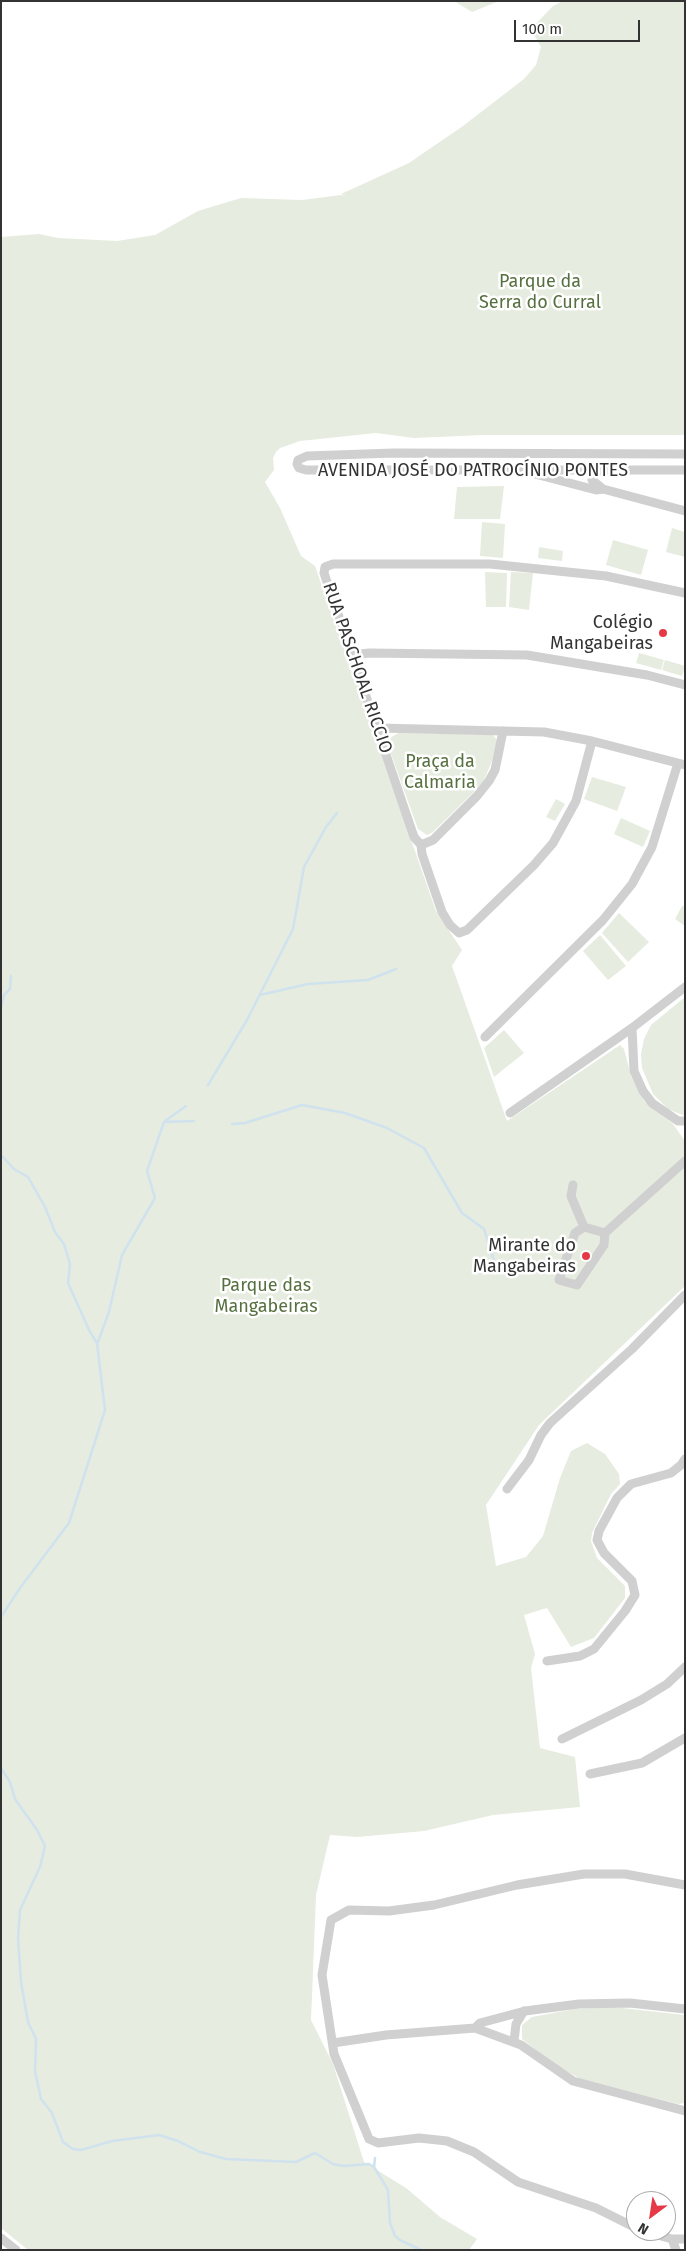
<!DOCTYPE html>
<html>
<head>
<meta charset="utf-8">
<style>
  body { margin:0 }
  #map { position:relative; width:686px; height:2251px; overflow:hidden; background:#fff; font-family:"Fira Sans",sans-serif }
  canvas { display:block }
  .frame { position:absolute; inset:0; border:2px solid #333; pointer-events:none }
  .north { position:absolute; left:626px; top:2191px; width:50px; height:50px; box-sizing:border-box; background:#fff; border:1px solid #adadad; border-radius:50%; rotate:211deg; font-size:14px; font-weight:700; line-height:20px; text-align:center; color:#333 }
  .north::after { content:''; display:block; margin:auto; width:18px; height:22px; background:#e63946; clip-path:polygon(50% 0,100% 100%,50% 72%,0 100%) }
  .scale { position:absolute; left:514px; top:20px; width:126px; height:22px; box-sizing:border-box; border:2px solid #333; border-top:0; padding-left:6px; font-size:15px; line-height:18px; white-space:nowrap; color:#333; -webkit-text-stroke:4px #fff; paint-order:stroke }
</style>
</head>
<body>
<div id="map">
<canvas width="686" height="2251"></canvas>
<div class="frame"></div>
<div class="north">N</div>
<div class="scale">100 m</div>
</div>
<script>
const ctx = document.querySelector('canvas').getContext('2d');
ctx.lineJoin = 'round';
function fillPath(path, color) {
  ctx.fillStyle = color;
  ctx.fill(path, 'evenodd');
}
function poly(rows) {
  const path = new Path2D();
  for (const r of rows) {
    path.moveTo(r[0], r[1]);
    for (let i = 2; i < r.length; i += 2) path.lineTo(r[i], r[i + 1]);
  }
  return path;
}
function stroke(path, color, width, dash) {
  ctx.strokeStyle = color;
  ctx.lineWidth = width;
  ctx.lineCap = dash ? 'butt' : 'round';
  ctx.setLineDash(dash || []);
  ctx.stroke(path);
}
function label(font, color, halo, rows, align = 'center') {
  ctx.font = font + ' "Fira Sans",sans-serif';
  ctx.lineWidth = 5;
  ctx.setLineDash([]);
  ctx.textBaseline = 'middle';
  ctx.strokeStyle = halo;
  ctx.fillStyle = color;
  for (const [text, x, y, turn = 0] of rows) {
    ctx.save();
    ctx.translate(x, y);
    ctx.rotate((+turn || 0) * Math.PI / 180);
    ctx.textAlign = isNaN(turn) ? turn : align;
    if (halo) ctx.strokeText(text, 0, 0);
    ctx.fillText(text, 0, 0);
    ctx.restore();
  }
}
const green = poly([
  [454,1,499,1,472,12],
  [563,1,685,1,685,435,483,435,414,438,376,433,300,441,280,448,276,452,273,458,274,470,265,482,280,508,301,556,315,566,436,911,462,950,452,966,507,1121,620,1045,624,1049,631,1076,644,1101,673,1124,685,1141,685,1286,539,1425,486,1505,496,1566,526,1557,543,1536,560,1478,571,1451,587,1443,605,1454,619,1474,620,1484,611,1494,592,1533,591,1541,597,1558,625,1586,625,1598,594,1638,571,1647,547,1608,524,1615,535,1654,531,1668,540,1748,575,1757,580,1807,493,1815,424,1831,357,1837,330,1835,316,1895,311,2020,333,2064,364,2162,406,2188,440,2217,477,2239,469,2250,28,2250,1,2228,1,237,39,234,58,238,117,241,155,235,198,211,241,198,302,200,341,195,346,196,341,194,409,163,463,126,524,79,536,65,541,47,531,29,553,6],
  [504,486,500,519,454,519,457,487],
  [482,522,505,524,503,558,480,556],
  [672,528,685,532,685,557,666,552],
  [613,540,648,550,641,575,606,565],
  [539,547,563,551,562,561,538,558],
  [485,572,507,573,506,607,486,607],
  [511,572,533,573,529,610,509,607],
  [639,653,664,660,661,670,636,663],
  [665,660,685,666,682,676,662,670],
  [399,733,493,735,497,740,498,746,483,783,433,832,427,835,418,829,387,743,391,737],
  [592,777,626,787,617,811,584,799],
  [556,799,565,804,555,821,546,817],
  [621,818,650,831,643,847,614,834],
  [682,906,685,907,685,926,675,919],
  [619,913,649,942,628,962,602,933],
  [600,935,626,966,608,980,583,951],
  [685,997,685,1116,668,1109,653,1094,642,1068,641,1054,644,1039,651,1025],
  [504,1030,524,1053,494,1077,484,1048],
  [613,2007,685,2015,685,2103,678,2104,581,2079,558,2067,522,2039,522,2025,532,2017,575,2009]
]);
const stream = poly([
  [260,995,308,984,368,980,396,969],
  [1,1008,4,995,10,989,11,976],
  [208,1085,247,1020,293,929,304,867,326,827,337,813],
  [165,1121,186,1106],
  [232,1124,245,1123,302,1105,345,1113,387,1128,424,1148,462,1213,484,1229,494,1261],
  [1,1155,14,1169,28,1177,45,1207,55,1232,64,1244,70,1264,68,1283,90,1332,97,1343,105,1410,69,1523,20,1588,1,1617],
  [98,1342,109,1312,122,1255,155,1198,147,1171,164,1122,194,1121],
  [1,1768,10,1782,15,1799,37,1830,45,1846,40,1867,20,1910,18,1938,21,1982,28,2022,36,2039,35,2071,41,2099,52,2113,63,2142,73,2149,81,2150,112,2141,159,2135,178,2141,200,2152,226,2159,296,2162,315,2153,333,2164,344,2166,369,2164,374,2167,388,2190,390,2223,395,2236,400,2240,421,2250],
  [374,2167,375,2158]
]);
const street = poly([
  [685,454,394,453,307,456,298,460,297,464,299,468,306,470,685,470],
  [599,471,593,475,592,480,603,489,685,511],
  [535,474,596,490,603,489],
  [352,655,369,653,527,655,647,675,685,685],
  [378,728,544,732,592,741,685,765],
  [592,741,576,801,553,843,534,865,467,930,459,933,450,925,442,912,422,854,421,845,414,837,324,573,325,567,333,564,490,564,606,576,685,593],
  [421,845,433,840,477,796,489,781,495,770,503,731],
  [632,1028,634,1071,643,1091,652,1103,678,1121,685,1121],
  [485,1037,603,920,632,884,652,847,678,763],
  [510,1113,632,1028,685,987],
  [573,1185,571,1196,584,1227],
  [584,1227,605,1233,604,1245,577,1285,559,1280,575,1233,584,1227],
  [605,1233,685,1161],
  [507,1489,529,1460,541,1435,550,1423,632,1349,685,1295],
  [547,1661,580,1656,594,1649,625,1611,635,1595,632,1581,604,1553,597,1540,599,1531,617,1498,631,1484,671,1473,681,1465,685,1459],
  [562,1739,641,1700,667,1684,685,1667],
  [590,1774,642,1763,685,1738],
  [475,2028,521,2045,573,2081,685,2111],
  [514,2041,516,2024,524,2011],
  [333,2043,386,2035,475,2028,480,2023,525,2011,579,2004,630,2003,685,2009],
  [636,2228,596,2208,518,2182,474,2152,447,2141,419,2138,378,2143,369,2139,334,2054,322,1975,331,1920,349,1910,389,1911,434,1905,517,1885,584,1874,625,1874,685,1885],
  [643,2231,672,2239,685,2239],
  [1,2238,16,2250],
  [672,2239,676,2250]
]);
const markers = [
  [663,633,5,"#e63946"],
  [586,1256,5,"#e63946"]
];
const parkNames = [
  ["Parque da",540,282],
  ["Serra do Curral",540,303],
  ["Praça da",440,762],
  ["Calmaria",440,783],
  ["Parque das",266,1286],
  ["Mangabeiras",266,1307]
];
const streetNames = [
  ["AVENIDA JOSÉ DO PATROCÍNIO PONTES",473,471],
  ["RUA PASCHOAL RICCIO",357,668,71]
];
const poiNames = [
  ["Colégio",653,623],
  ["Mangabeiras",653,644],
  ["Mirante do",576,1246],
  ["Mangabeiras",576,1267]
];
fillPath(green, '#e6ecdf');
stroke(stream, '#cfe2ee', 2.5);
stroke(street, '#d0d0d0', 9);
for (const [x, y, r, color] of markers) {
  const dot = new Path2D();
  dot.arc(x, y, r, 0, 2 * Math.PI);
  ctx.fillStyle = color;
  ctx.fill(dot);
  stroke(dot, '#fff', 2);
}
label('18px', '#56703f', '#fff', parkNames);
label('18px', '#333', '#fff', streetNames);
label('18px', '#333', '#fff', poiNames, 'right');
</script>
</body>
</html>
